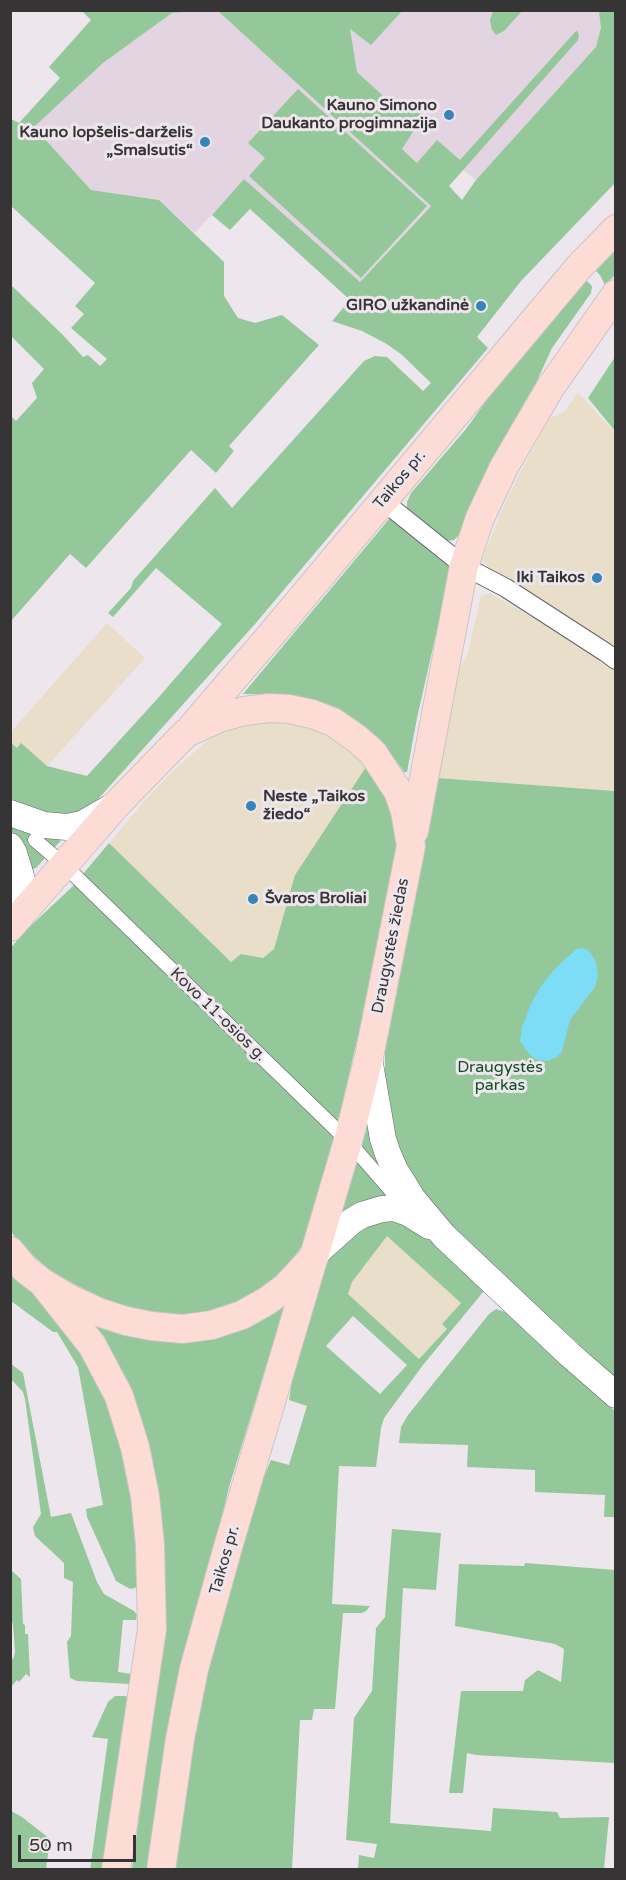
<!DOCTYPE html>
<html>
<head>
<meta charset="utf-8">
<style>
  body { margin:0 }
  #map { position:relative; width:626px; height:1880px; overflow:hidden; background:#eee6ed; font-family:"Varela Round",sans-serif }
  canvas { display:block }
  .frame { position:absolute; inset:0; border:12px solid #373436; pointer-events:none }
  .scale { position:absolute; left:18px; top:1835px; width:118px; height:27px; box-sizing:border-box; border:3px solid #373436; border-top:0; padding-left:8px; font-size:18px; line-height:21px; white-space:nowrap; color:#373436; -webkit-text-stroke:4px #eee6ed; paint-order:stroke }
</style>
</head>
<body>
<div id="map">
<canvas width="626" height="1880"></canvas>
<div class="frame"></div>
<div class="scale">50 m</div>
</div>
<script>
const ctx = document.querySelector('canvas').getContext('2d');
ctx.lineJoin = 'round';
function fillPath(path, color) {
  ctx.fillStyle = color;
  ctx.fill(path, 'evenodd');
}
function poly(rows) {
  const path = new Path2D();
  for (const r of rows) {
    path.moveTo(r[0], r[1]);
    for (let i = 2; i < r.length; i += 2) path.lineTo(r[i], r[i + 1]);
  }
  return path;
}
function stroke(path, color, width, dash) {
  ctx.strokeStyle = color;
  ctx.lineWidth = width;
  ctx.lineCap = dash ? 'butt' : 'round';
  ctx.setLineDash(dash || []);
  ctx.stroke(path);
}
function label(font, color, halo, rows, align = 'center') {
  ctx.font = font + ' "Varela Round",sans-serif';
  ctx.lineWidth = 6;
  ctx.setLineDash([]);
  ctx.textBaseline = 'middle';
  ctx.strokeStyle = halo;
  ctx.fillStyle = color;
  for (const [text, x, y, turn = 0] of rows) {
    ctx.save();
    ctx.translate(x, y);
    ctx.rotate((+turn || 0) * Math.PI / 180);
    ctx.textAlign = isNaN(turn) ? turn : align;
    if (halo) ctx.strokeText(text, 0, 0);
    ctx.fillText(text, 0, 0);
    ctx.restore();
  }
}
const commercial = poly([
  [578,392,615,433,615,650,573,620,497,574,482,561,501,512,519,474,550,418,564,412],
  [489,593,515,607,605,660,615,668,615,791,437,778,456,675,467,656,481,596],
  [107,623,145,658,47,766,21,744,17,748,11,742,11,732],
  [271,716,324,731,368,764,295,875,274,949,263,958,241,954,231,962,109,843,146,799,173,771,209,739,245,721],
  [387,1235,461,1303,442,1324,447,1329,419,1359,348,1294,352,1282]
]);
const built = poly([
  [194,10,218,11,431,205,360,282,244,179,195,233,159,200,91,190,34,127,103,63,172,13],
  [615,10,616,27,476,180,459,167,443,186,324,80,266,11]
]);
const green = poly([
  [82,11,194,11,172,13,103,63,34,127,91,190,159,200,224,262,224,296,238,318,255,323,282,315,319,345,229,446,234,451,216,473,191,450,86,568,70,554,11,621,11,416,16,421,37,398,32,383,44,369,11,336,11,285,62,334,83,357,88,355,100,366,107,359,71,328,84,314,75,306,95,283,11,206,11,119,19,123,60,78,49,67,91,20],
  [218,11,402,11,371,45,350,29,357,72,381,94,395,112,406,101,413,101,420,106,421,119,402,149,417,163,437,140,460,160,576,31,577,31,579,35,578,40,449,186,462,200,476,180,596,47,601,28,599,11,615,11,614,71,616,75,615,183,521,281,477,337,488,348,255,624,91,807,85,812,55,818,11,803,10,742,17,748,21,743,47,766,87,776,159,697,222,624,156,568,113,617,108,613,131,588,133,581,215,488,232,508,364,361,375,356,387,357,423,391,431,383,401,354,385,343,362,331,332,321,350,300,250,209,230,230,212,215,244,179,360,282,431,206],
  [493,11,493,10,522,11,504,31,496,35,492,30,490,20],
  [298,89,427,206,361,278,249,176,265,158,248,143],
  [615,245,615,275,605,285,600,275,593,268],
  [587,281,592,286,591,293,552,348,527,403,459,535,454,540,447,541,407,511,407,502,411,493,466,429,491,394,581,282],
  [615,357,615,431,588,398],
  [390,518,451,568,417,718,407,772,404,772,380,739,356,720,327,704,293,695,243,694],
  [368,764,384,787,402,849,339,1117,312,1220,307,1237,298,1252,286,1268,272,1281,250,1297,224,1310,195,1315,169,1314,139,1310,109,1301,55,1275,19,1243,11,1231,10,949,23,933,72,887,109,843,231,962,241,954,263,958,274,949,295,875],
  [437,778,615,791,615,1377,509,1281,439,1213,410,1179,393,1142,385,1086,385,1048],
  [10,820,65,836,36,868,29,870,11,830],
  [370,1127,390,1199,340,1215,367,1128],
  [386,1217,414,1226,484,1291,423,1365,384,1418,381,1428,376,1467,339,1466,332,1604,370,1606,366,1611,362,1613,343,1613,335,1709,314,1709,312,1720,300,1720,292,1869,168,1870,196,1714,245,1521,271,1460,289,1465,307,1406,289,1400,292,1381,328,1256,341,1238],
  [387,1236,461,1303,442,1324,447,1329,419,1359,348,1294,352,1282],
  [353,1316,407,1365,380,1394,326,1346],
  [10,1273,37,1292,94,1362,130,1465,139,1585,135,1588,130,1589,116,1581,87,1517,86,1509,103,1505,78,1367,57,1332,53,1332,11,1301],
  [285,1305,229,1487,201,1605,153,1869,132,1869,142,1796,162,1579,89,1323,121,1334],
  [496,1309,505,1312,599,1398,615,1411,615,1517,604,1517,605,1495,535,1492,535,1470,467,1467,468,1445,399,1443,401,1427,408,1415,489,1314],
  [11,1364,23,1373,51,1517,71,1513,97,1582,104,1594,134,1611,137,1615,136,1620,123,1620,118,1672,132,1674,131,1684,77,1681,70,1678,67,1642,71,1636,73,1582,64,1578,64,1563,35,1536,33,1527,41,1514,25,1399,23,1392,11,1379],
  [392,1529,441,1533,436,1590,403,1588,390,1823,491,1831,493,1808,557,1812,560,1818,609,1817,604,1869,358,1869,359,1855,374,1858,377,1844,346,1840,354,1718,372,1691,376,1628,385,1617],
  [525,1563,615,1570,615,1763,476,1755,467,1753,463,1793,449,1793,461,1691,523,1691,525,1680,538,1670,561,1682,564,1649,555,1644,455,1626,459,1564,524,1566],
  [11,1570,21,1579,23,1624,25,1625,25,1634,28,1634,30,1677,26,1674,19,1682,17,1680,11,1687,11,1661,14,1657,15,1651,13,1625,11,1617],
  [115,1696,125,1696,131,1699,108,1869,90,1870,108,1739,92,1737,108,1702],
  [11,1811,22,1817,50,1839,46,1869,12,1869]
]);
const water = poly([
  [583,948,590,952,596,962,598,976,595,987,570,1020,562,1051,557,1057,547,1061,537,1060,530,1055,520,1041,522,1027,531,1004,541,986,554,970,576,949]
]);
const pedestrian = poly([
  [35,840,63,864,348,1141,395,1195,394,1208]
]);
const minor = poly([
  [383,501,464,566,506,588,605,652,616,660]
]);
const secondary = poly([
  [10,813,44,825,67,827,82,824,110,808],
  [10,846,14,853,21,876,21,892,14,922],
  [369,1058,383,1139,388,1154,395,1170,413,1199,444,1236,569,1354,616,1395],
  [314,1255,352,1221,362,1215,382,1209,394,1208,408,1213,429,1226]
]);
const primary = poly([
  [192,727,270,636,579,267,616,229],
  [414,831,464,566,480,518,504,467,550,388,616,294],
  [10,927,118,803,186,733,219,718,244,711,269,708,289,709,312,714,333,722,356,738,373,753,398,791,405,811,411,846,369,1057,348,1141,228,1547,194,1669,180,1739,161,1870],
  [10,1251,25,1269,43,1283,72,1300,98,1312,126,1321,151,1326,182,1329,212,1325,242,1315,267,1301,286,1287,309,1262],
  [43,1283,92,1345,119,1396,135,1447,145,1496,150,1545,152,1629,116,1870]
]);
const markers = [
  [449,115,6,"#3685b6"],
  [205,142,6,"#3685b6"],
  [481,306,6,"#3685b6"],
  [597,578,6,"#3685b6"],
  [251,806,6,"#3685b6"],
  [253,899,6,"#3685b6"]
];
const poiNames = [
  ["Kauno Simono",437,106],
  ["Daukanto progimnazija",437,124],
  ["Kauno lopšelis-darželis",193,133],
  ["„Smalsutis“",193,151],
  ["GIRO užkandinė",469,306],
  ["Iki Taikos",585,578],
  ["Neste „Taikos",263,797,"left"],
  ["žiedo“",263,815,"left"],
  ["Švaros Broliai",265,899,"left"]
];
const streetNames = [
  ["Taikos pr.",400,480,-50],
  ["Draugystės žiedas",391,946,-79],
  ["Kovo 11-osios g.",218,1015,44],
  ["Taikos pr.",225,1560,-74]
];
const parkNames = [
  ["Draugystės",500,1068],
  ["parkas",500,1086]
];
fillPath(commercial, '#e9dec9');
fillPath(built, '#e2d5e1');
fillPath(green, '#94c79a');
fillPath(water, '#7eddf6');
stroke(pedestrian, '#676166', 15);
stroke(minor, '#676166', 20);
stroke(secondary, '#676166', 27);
stroke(primary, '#c7c6c7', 30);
stroke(pedestrian, '#fff', 14);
stroke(minor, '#fff', 18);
stroke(secondary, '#fff', 26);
stroke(primary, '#fddcd6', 28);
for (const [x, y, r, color] of markers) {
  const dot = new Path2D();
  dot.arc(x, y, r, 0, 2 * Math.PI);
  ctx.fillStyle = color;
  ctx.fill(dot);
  stroke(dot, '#eee6ed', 2);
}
label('bold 16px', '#373436', '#eee6ed', poiNames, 'right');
label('16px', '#373436', '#eee6ed', streetNames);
label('16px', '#0d501f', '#eee6ed', parkNames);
</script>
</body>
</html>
